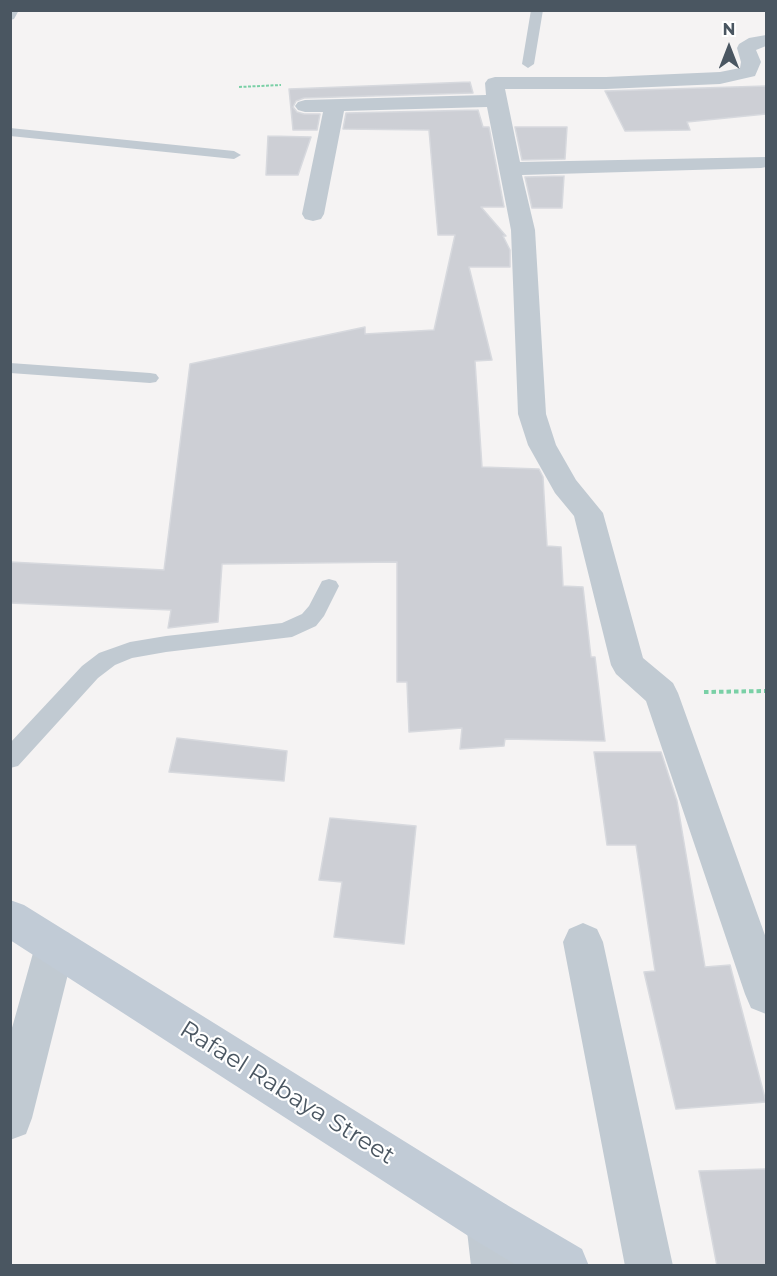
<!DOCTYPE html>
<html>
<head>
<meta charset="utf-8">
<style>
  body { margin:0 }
  #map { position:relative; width:777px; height:1276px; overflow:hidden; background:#f5f3f3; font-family:Montserrat,sans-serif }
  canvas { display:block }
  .frame { position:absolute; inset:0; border:12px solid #4a5661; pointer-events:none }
  .north { position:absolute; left:699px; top:18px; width:60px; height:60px; -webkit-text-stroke:4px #fff; paint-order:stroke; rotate:0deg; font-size:16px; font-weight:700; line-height:24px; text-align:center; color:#4a5661 }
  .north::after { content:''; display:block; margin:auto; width:21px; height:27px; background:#4a5661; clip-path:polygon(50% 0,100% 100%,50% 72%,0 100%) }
</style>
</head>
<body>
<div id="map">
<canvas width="777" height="1276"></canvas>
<div class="frame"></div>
<div class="north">N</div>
</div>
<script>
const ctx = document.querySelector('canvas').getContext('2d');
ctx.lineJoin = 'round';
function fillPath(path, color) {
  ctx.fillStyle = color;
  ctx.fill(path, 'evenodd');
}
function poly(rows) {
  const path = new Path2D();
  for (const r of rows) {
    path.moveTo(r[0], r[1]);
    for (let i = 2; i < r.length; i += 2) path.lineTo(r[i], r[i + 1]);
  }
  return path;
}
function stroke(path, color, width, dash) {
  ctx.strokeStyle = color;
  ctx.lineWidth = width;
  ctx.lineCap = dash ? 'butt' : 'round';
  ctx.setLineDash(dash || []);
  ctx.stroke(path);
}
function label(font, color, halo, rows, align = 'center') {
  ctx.font = font + ' Montserrat,sans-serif';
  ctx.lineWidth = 4.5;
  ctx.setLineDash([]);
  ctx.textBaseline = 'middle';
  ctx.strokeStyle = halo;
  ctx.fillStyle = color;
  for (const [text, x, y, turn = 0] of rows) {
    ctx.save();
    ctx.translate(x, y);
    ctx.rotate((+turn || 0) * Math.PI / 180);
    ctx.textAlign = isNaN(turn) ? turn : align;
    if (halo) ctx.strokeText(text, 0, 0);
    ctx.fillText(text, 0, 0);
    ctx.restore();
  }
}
const building = poly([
  [470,82,473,93,304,98,296,101,293,107,297,112,304,114,320,114,317,130,293,130,289,89,470,82],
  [766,86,766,114,687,122,690,130,625,131,605,91,766,86],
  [478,110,483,127,489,127,504,207,481,207,506,236,503,236,510,250,510,267,469,267,492,360,475,361,482,467,539,469,543,477,547,546,561,547,563,586,583,587,591,657,595,657,605,741,505,739,504,746,460,749,462,728,409,732,407,682,397,682,397,562,222,564,218,622,168,628,171,610,10,603,10,562,164,570,190,364,365,327,365,334,434,330,455,235,438,235,429,130,343,129,346,113,478,110],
  [515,127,567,127,565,159,522,160,515,127],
  [268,136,311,137,298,175,266,175,268,136],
  [564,176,562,208,532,208,525,177,564,176],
  [177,738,287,751,284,781,169,772,177,738],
  [594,752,661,752,677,801,705,967,730,965,766,1102,676,1109,644,972,655,971,636,845,607,845,594,752],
  [330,818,416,826,404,944,334,937,342,882,319,880,330,818],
  [766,1169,766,1266,717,1266,699,1171,766,1169]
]);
const pathFar1 = poly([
  [239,87,281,85]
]);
const path = poly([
  [704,692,766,691]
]);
const lane = poly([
  [10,10,19,10,14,19,10,20,10,10],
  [531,10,543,10,534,64,528,68,522,64,531,10],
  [10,128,234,151,241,155,234,159,10,136,10,128],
  [10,363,150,373,156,374,159,378,156,382,150,383,10,373,10,363],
  [329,579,336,581,339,586,324,616,316,626,292,637,166,652,132,658,115,665,98,678,18,766,10,768,10,743,82,666,99,653,130,642,166,636,282,623,302,614,309,606,322,581,329,579]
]);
const street = poly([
  [766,35,766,46,756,50,761,62,755,76,720,84,606,89,505,89,520,162,766,157,766,167,761,168,522,175,535,230,546,414,556,445,576,480,603,513,643,658,673,683,678,693,766,938,766,1014,751,1008,745,994,646,701,616,674,611,665,574,516,555,493,528,445,518,414,511,230,487,107,344,111,324,214,321,219,313,221,305,219,302,214,323,112,305,112,298,110,295,106,298,102,305,100,486,95,485,83,488,79,495,77,606,77,720,72,740,68,741,62,737,48,739,44,749,38,766,35],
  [583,923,597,929,603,942,673,1266,625,1266,563,942,569,929,583,923],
  [55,927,69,933,75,946,32,1118,26,1134,10,1140,10,1035,35,946,41,933,55,927],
  [490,1198,507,1205,514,1222,519,1266,471,1266,466,1222,473,1205,490,1198]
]);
const secondary = poly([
  [10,900,24,905,507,1205,582,1249,589,1266,518,1266,473,1239,10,940,10,900]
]);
const nearStreetnames = [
  ["Rafael Rabaya Street",287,1093,32]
];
fillPath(building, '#cdcfd5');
stroke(building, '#d7d9de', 1.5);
stroke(pathFar1, '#7ad0a6', 2, [3, 1.5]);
stroke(path, '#7ad0a6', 4, [4.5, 3]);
fillPath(lane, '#c1cad2');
fillPath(street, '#c1cad2');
fillPath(secondary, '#c1cbd6');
label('24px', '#4a5661', '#fff', nearStreetnames);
</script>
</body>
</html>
